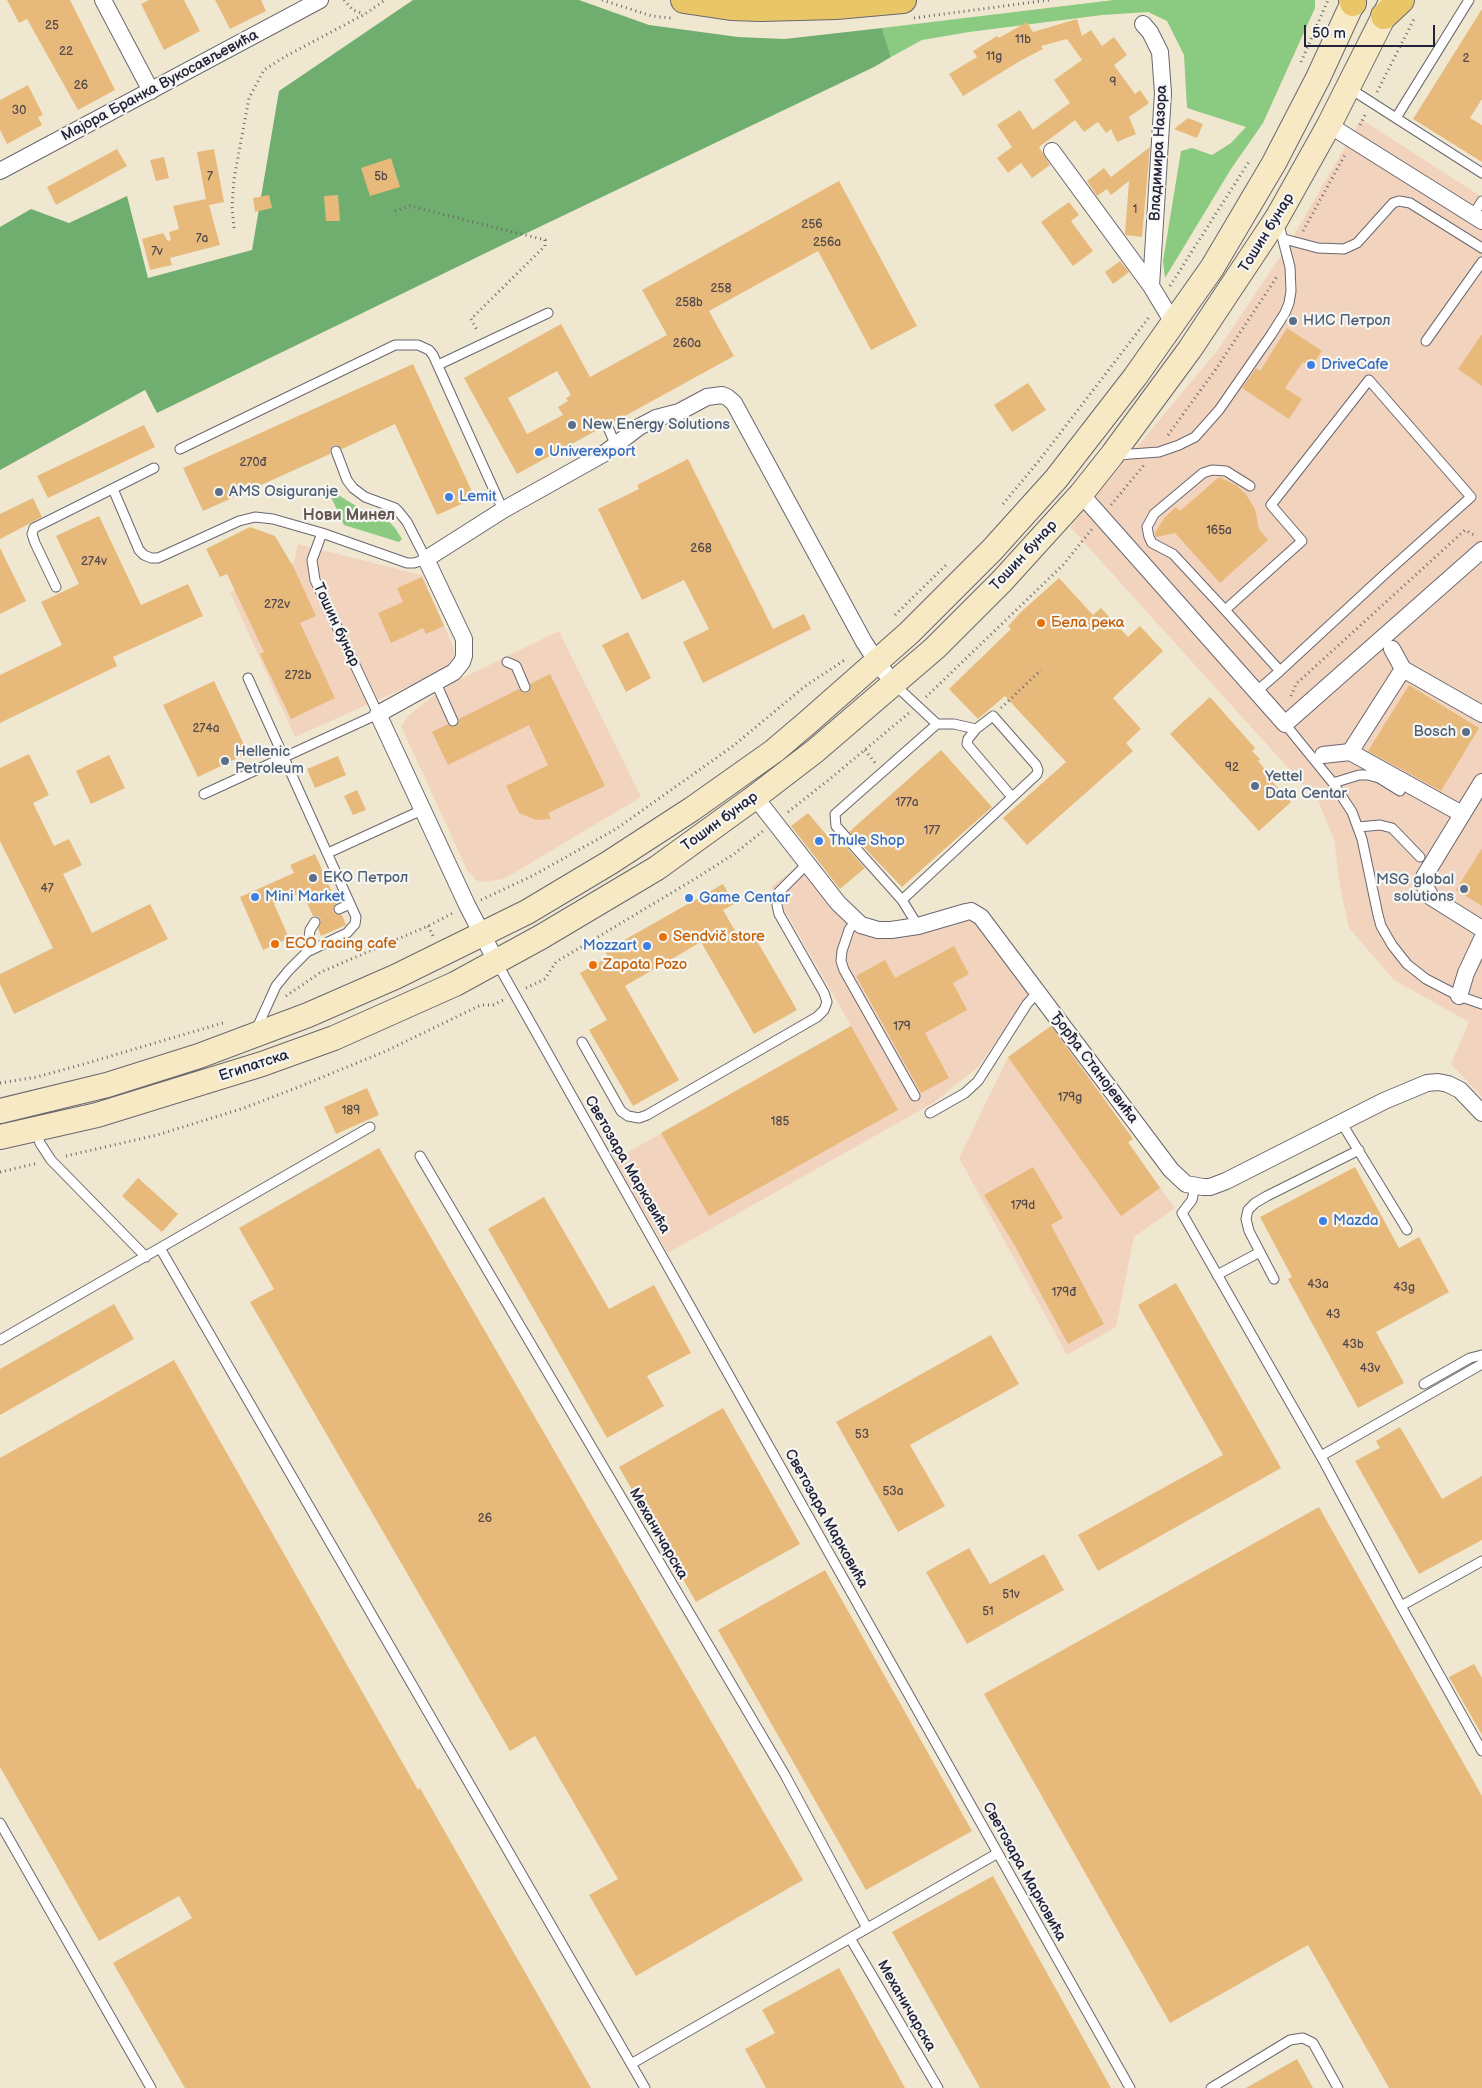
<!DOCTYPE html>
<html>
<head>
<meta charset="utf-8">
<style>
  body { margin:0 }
  #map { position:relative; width:1482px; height:2088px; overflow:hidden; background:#f0e7d0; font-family:"Balsamiq Sans",sans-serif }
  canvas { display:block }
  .scale { position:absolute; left:1304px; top:25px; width:131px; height:22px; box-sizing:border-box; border:2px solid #22223b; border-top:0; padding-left:6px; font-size:15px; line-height:18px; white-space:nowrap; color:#22223b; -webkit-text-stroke:4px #f6f6f2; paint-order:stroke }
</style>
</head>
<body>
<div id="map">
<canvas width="1482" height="2088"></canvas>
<div class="scale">50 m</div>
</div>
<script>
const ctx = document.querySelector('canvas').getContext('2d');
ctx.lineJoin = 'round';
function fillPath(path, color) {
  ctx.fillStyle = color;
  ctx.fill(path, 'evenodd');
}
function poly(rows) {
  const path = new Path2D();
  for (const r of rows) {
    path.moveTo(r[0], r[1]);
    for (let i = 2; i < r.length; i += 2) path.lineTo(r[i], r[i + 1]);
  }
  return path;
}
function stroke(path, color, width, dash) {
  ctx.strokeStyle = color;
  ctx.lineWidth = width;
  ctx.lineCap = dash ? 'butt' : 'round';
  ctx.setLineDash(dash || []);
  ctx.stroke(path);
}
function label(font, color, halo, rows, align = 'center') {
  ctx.font = font + ' "Balsamiq Sans",sans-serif';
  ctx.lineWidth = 4.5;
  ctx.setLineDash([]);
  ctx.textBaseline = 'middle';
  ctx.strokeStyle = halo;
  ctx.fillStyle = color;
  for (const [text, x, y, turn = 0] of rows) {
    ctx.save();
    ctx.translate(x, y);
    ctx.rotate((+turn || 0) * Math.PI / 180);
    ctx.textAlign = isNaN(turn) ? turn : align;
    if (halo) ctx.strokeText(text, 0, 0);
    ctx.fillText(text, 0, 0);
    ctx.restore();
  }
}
const built = poly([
  [1361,119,1482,197,1482,1097,1451,1064,1469,1022,1394,980,1349,928,1340,886,1334,839,1318,801,1070,527,1217,351,1290,242],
  [298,544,422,575,454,648,454,660,447,669,295,737,230,592,294,562],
  [559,631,641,797,504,879,481,882,476,880,467,870,401,726,409,715,446,686],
  [805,862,878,930,971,911,1029,994,979,1066,933,1103,668,1253,614,1160,851,1026,771,886],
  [1052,1025,1133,1139,1128,1143,1175,1208,1134,1237,1116,1327,1067,1355,959,1158,1008,1057]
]);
const green = poly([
  [1114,0,1315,0,1315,8,1263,123,1231,169,1165,278,1163,261,1181,151,1192,148,1212,155,1231,143,1246,127,1187,108,1184,55,1167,21,1148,12,1102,15,969,32,922,40,891,57,882,28],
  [335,493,361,509,381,513,395,528,402,539,399,542,344,525,330,495]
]);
const forest = poly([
  [413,0,579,0,649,25,738,37,785,39,882,28,891,57,874,67,533,230,157,413,145,390,0,470,0,227,31,209,69,223,127,196,148,278,252,250,279,91]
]);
const building = poly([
  [7,0,70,0,115,90,78,110,27,19,19,23],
  [149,0,184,0,200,31,164,50,141,4],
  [215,0,261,0,266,11,230,29],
  [1482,9,1482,99,1470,118,1482,125,1482,162,1413,119],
  [1077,19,1082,36,1091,30,1102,46,1114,37,1127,55,1114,65,1135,94,1140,90,1149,103,1129,117,1136,134,1117,142,1111,129,1106,133,1098,122,1084,132,1075,120,1039,147,1050,165,1032,178,1021,163,1008,173,997,158,1012,147,997,125,1020,110,1033,130,1070,103,1054,80,1082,60,1067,39,1041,46,1043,49,1020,61,963,96,949,74,977,57,973,51,997,36,999,38,1027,22,1033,32],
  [28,85,43,115,38,117,42,125,7,144,0,130,0,100],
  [1188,118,1203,124,1197,138,1174,129],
  [1150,147,1142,237,1126,235,1125,234,1129,181,1111,195,1107,189,1097,196,1087,181,1104,168,1111,177],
  [117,149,127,166,56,205,47,187],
  [214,149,224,202,209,205,220,245,170,258,172,265,150,270,142,239,163,233,168,241,171,240,169,232,179,229,173,206,206,199,197,152],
  [164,157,169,178,156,181,150,160],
  [391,158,400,187,370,196,361,168],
  [839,181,917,326,871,350,818,251,709,311,734,356,614,422,608,419,604,420,601,424,601,428,517,474,464,378,561,324,590,377,667,335,642,290],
  [557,371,571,395,566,398,568,401,558,407,563,415,527,434,508,398],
  [269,195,272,208,255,212,253,198],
  [338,195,340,221,326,221,324,196],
  [1069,202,1079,215,1071,221,1093,251,1073,266,1041,222],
  [1120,261,1129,272,1113,284,1105,272],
  [1287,328,1322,351,1311,367,1303,362,1285,388,1302,399,1289,419,1242,388,1256,368,1260,371],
  [1482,334,1482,386,1458,369],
  [413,364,475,498,437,515,395,424,342,449,337,445,333,445,330,450,330,454,203,511,183,468],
  [1028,383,1046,410,1012,432,994,405],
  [144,425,155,447,48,498,37,476],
  [688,459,773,629,804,614,811,629,703,683,683,642,709,629,684,580,642,600,598,509,639,489,637,485],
  [1219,477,1236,485,1245,493,1255,509,1259,529,1268,540,1220,583,1175,533,1156,537,1155,533,1164,518,1176,507,1180,511],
  [33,498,42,517,0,539,0,514],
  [99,516,141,605,188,584,203,616,113,657,117,666,0,723,0,675,62,645,41,602,79,584,56,536],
  [250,527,275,536,294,568,316,616,300,623,335,698,291,719,260,654,264,652,227,574,220,577,206,549],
  [0,548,26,601,0,614],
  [422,577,444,626,426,634,423,628,391,643,378,613,403,602,397,588],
  [1059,578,1093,615,1101,608,1128,637,1140,626,1163,651,1113,698,1141,729,1126,743,1133,751,1027,845,1003,818,1066,762,1005,696,978,719,949,689,1011,629,1008,626,1022,611],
  [628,632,651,678,626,692,602,645],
  [550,674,605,786,548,813,551,819,536,820,519,813,506,786,548,765,529,725,448,765,432,732,448,724,452,727,456,726,459,722,459,719,519,689,524,693,528,692,531,688,530,684],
  [214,681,248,753,198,777,163,705],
  [1409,685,1479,728,1441,791,1368,751],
  [1210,697,1255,748,1252,751,1260,759,1258,761,1270,775,1268,777,1291,802,1259,831,1170,734],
  [941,750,992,807,902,887,849,832],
  [29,754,49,795,33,803,54,846,69,839,82,865,63,874,92,933,150,904,168,939,14,1014,0,984,0,974,53,948,0,841,0,768],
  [109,755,125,788,91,804,76,771],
  [338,756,346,775,315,788,307,769],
  [357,790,366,810,353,815,344,796],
  [808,813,835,845,840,840,865,868,840,889,791,826],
  [1482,848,1482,906,1456,890],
  [315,854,337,903,334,906,333,911,336,914,342,915,346,925,321,936,318,929,321,920,318,916,313,916,302,892,274,904,289,938,263,950,240,897,294,873,290,865],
  [723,884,734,904,723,910,741,941,753,934,797,1010,754,1034,701,942,625,986,679,1080,633,1106,589,1030,607,1020,580,973,608,957,605,951],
  [954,946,969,974,953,983,967,1010,925,1033,949,1078,921,1093,856,976,885,960,895,978],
  [851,1026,898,1110,709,1216,661,1133],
  [1051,1026,1133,1139,1128,1142,1160,1188,1121,1216,1008,1057],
  [367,1088,379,1115,336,1134,324,1107],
  [379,1148,803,1880,636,1976,589,1895,618,1879,535,1736,510,1751,250,1302,274,1289,239,1228],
  [1033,1167,1063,1218,1051,1225,1104,1324,1068,1344,1015,1246,984,1195],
  [1355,1167,1399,1248,1419,1237,1449,1292,1376,1332,1404,1383,1358,1408,1288,1279,1292,1277,1260,1217],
  [138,1178,178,1214,162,1232,122,1196],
  [544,1197,609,1309,654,1285,691,1353,647,1376,664,1406,607,1438,488,1229],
  [1176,1283,1281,1468,1098,1571,1078,1535,1223,1455,1138,1305],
  [114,1304,134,1339,0,1415,0,1369],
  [991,1335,1019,1384,910,1445,945,1506,898,1532,836,1422],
  [174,1360,418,1790,420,1788,591,2088,185,2088,113,1963,192,1918,179,1896,99,1941,0,1767,0,1458],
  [723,1408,800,1544,696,1602,619,1467],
  [1400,1427,1442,1499,1482,1476,1482,1540,1419,1574,1355,1461,1380,1448,1376,1441],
  [1319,1507,1482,1796,1482,2088,1389,2088,1308,1945,1170,2023,984,1694],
  [969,1548,990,1584,1044,1554,1064,1590,967,1644,926,1572],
  [825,1570,972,1831,866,1890,718,1630],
  [1474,1664,1482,1678,1482,1735,1449,1677],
  [993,1876,1111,2088,980,2088,892,1932],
  [839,1968,905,2088,766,2088,745,2049,775,2033,762,2010],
  [1297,2059,1313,2088,1246,2088]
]);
const path = poly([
  [344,0,353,10,364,14],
  [602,0,652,16,671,18],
  [914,18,1049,0],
  [1301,62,1328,0],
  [1377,92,1414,19],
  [1360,125,1366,113],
  [395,211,410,206,545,240,545,246,471,319,478,332],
  [234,228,232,207,234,179,249,98,264,70,286,56,365,14,385,0],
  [1303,231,1346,153],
  [1170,286,1250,160],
  [1168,435,1216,369,1278,275],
  [1003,504,1038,462,1150,316],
  [1111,505,1144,465],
  [895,615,946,565],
  [1291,696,1296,684,1465,530,1476,536],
  [926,697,1064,564,1092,529],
  [1001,708,1041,670],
  [865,750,876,764],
  [788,812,831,778,909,713],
  [481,900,534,875,616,829,733,746,804,687,846,659],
  [428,926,433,936],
  [526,988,545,979,556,962,698,877,734,854,763,831],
  [286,996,321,972,428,926,453,913],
  [0,1083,37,1077,84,1064,226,1022],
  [66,1156,157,1135,244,1108,296,1088,386,1051,481,1005,493,1005,505,999],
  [0,1172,38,1163]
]);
const lane = poly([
  [1349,88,1482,173],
  [1396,118,1469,0],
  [1473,215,1482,201],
  [1284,239,1318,248,1344,249,1357,243,1393,203,1399,201,1410,203,1482,248],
  [1426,341,1482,262],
  [438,365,548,313],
  [607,425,616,446],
  [180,449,395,345,418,345,429,350,433,355,503,510],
  [1117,455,1159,452,1179,445,1195,437,1219,410,1271,335,1285,313,1289,303,1291,291,1290,267,1278,221],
  [113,489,139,550,144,555,151,558,158,558,239,521,255,517,273,519,322,533,407,563,414,563,426,559,407,522,399,512,395,508,365,497,353,488,347,480,336,451],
  [56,587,35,543,32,534,34,528,154,468],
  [1225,610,1173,554,1152,543,1149,537,1147,527,1154,514,1203,473,1212,470,1226,471,1250,486],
  [507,662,516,666,525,687],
  [248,678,356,917,355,924,347,933,307,952,289,970,276,986,256,1030],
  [436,683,453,721],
  [894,684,937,724],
  [1257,691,1280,671,1386,573,1471,497,1369,380,1271,505,1302,541,1225,610,1280,671],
  [1285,724,1333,783,1352,812,1362,839,1378,915,1381,926,1392,945,1407,964,1426,979,1459,996,1482,1004],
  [1333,783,1359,775,1368,775,1379,778,1400,791],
  [204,794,378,714,315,580,312,560,322,533],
  [1358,827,1380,825,1392,828,1420,857],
  [328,853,422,810],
  [902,900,1034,777,1037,774,1038,770,1036,765,993,716,976,729,968,739,967,744,1012,797],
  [339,909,350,904],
  [855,921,849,930,842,951,841,961,844,970,915,1096],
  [918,926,902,900,836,826,835,814,937,724,954,724,976,729],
  [307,952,310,930,315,922],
  [497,963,1130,2088],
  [582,1042,621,1111,628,1116,639,1118,647,1115,817,1017,824,1010,827,1002,824,993,779,914,777,905,778,893,807,864],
  [930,1113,965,1093,978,1081,1027,1004,1037,993],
  [1341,1122,1407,1230],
  [36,1129,40,1143,51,1160,146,1257],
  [420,1156,785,1775,867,1928],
  [1195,1187,1192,1200,1182,1213,1323,1460,1401,1606,1482,1751],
  [160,1248,645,2088],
  [1217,1275,1260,1252],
  [1274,1279,1249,1231,1246,1219,1248,1210,1255,1203,1267,1196,1359,1150],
  [0,1340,370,1127],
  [1424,1384,1470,1358,1482,1355],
  [1321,1456,1482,1364],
  [1401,1606,1482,1561],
  [0,1823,151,2088],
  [850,1938,938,2088],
  [631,2064,998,1853],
  [1211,2088,1290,2040,1303,2038,1313,2043,1338,2088]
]);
const street = poly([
  [103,0,151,91],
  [1143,24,1150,32,1160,52,1163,93,1151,286],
  [1329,125,1482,221],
  [1052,151,1151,286,1174,324],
  [0,171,320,0],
  [1081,494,1285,724,1482,550],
  [1392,649,1403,669],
  [1323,755,1350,752],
  [1482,782,1424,877,1424,885,1431,897,1482,929],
  [755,797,838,903,861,925,878,930,891,930,918,926,966,912,971,911,981,917,1171,1170,1186,1184,1203,1187,1210,1187,1226,1181,1384,1101,1427,1083,1438,1082,1448,1084,1460,1090,1482,1113],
  [1462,814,1350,752,1403,669,1482,714],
  [497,963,467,905,378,714,454,672,462,662,464,656,464,639,426,559,503,510,605,453,639,427,656,418,679,412,707,397,722,395,727,397,734,403,864,642,877,662,893,683],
  [1459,996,1466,973,1482,939]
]);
const secondary = poly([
  [0,1111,107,1085,199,1056,308,1015,395,977,527,912,609,863,692,809,774,751,807,723,909,633,992,550,1056,479,1135,377,1212,268,1274,163,1318,78,1354,0],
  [0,1137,97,1115,262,1064,334,1038,455,984,541,937,657,868,755,797,815,751,935,648,1002,581,1081,494,1112,455,1190,349,1277,218,1329,125,1392,0]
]);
const primary = poly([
  [684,0,731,7,761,8,836,6,903,0],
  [1352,0,1353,3],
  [1384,16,1401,0]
]);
const markers = [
  [1293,321,5,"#5c6f8a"],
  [1311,365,5,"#3f7fe0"],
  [572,425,5,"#5c6f8a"],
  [539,452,5,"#3f7fe0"],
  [219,492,5,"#5c6f8a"],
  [449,497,5,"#3f7fe0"],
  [1041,623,5,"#e8710a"],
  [1466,732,5,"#5c6f8a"],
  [225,761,5,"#5c6f8a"],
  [1255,786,5,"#5c6f8a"],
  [819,841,5,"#3f7fe0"],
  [313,878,5,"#5c6f8a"],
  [1464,889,5,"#5c6f8a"],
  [255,897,5,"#3f7fe0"],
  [689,898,5,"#3f7fe0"],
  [663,937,5,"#e8710a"],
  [275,944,5,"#e8710a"],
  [647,946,5,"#3f7fe0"],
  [593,965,5,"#e8710a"],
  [1323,1221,5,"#3f7fe0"]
];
const numberNames = [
  ["25",52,26],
  ["11b",1023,40],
  ["22",66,52],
  ["11g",994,57],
  ["2",1466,59],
  ["9",1113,83],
  ["26",81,86],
  ["30",19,111],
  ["7",210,177],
  ["5b",381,177],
  ["1",1135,210],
  ["256",812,225],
  ["7a",202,239],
  ["256a",827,243],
  ["7v",157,252],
  ["258",721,289],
  ["258b",689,303],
  ["260a",687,344],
  ["270đ",253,463],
  ["165a",1219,531],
  ["268",701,549],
  ["274v",94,562],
  ["272v",277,605],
  ["272b",298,676],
  ["274a",206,729],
  ["92",1232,768],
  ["177a",907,803],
  ["177",932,831],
  ["47",47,889],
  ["179",902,1027],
  ["179g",1070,1098],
  ["189",351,1111],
  ["185",780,1122],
  ["179d",1023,1206],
  ["43a",1318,1285],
  ["43g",1404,1288],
  ["179đ",1064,1293],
  ["43",1333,1315],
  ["43b",1353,1345],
  ["43v",1370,1369],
  ["53",862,1435],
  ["53a",893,1492],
  ["26",485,1519],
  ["51v",1011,1595],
  ["51",988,1612]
];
const streetNames = [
  ["Мајора Бранка Вукосављевића",160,86,-28],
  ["Владимира Назора",1159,153,-87],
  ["Тошин бунар",1267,233,-58],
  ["Тошин бунар",1024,556,-47],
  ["Тошин бунар",336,625,65],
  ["Тошин бунар",720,822,-36],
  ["Египатска",254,1066,-18],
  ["Ђорђа Станојевића",1094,1068,53],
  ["Светозара Марковића",627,1165,60],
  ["Светозара Марковића",826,1519,61],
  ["Механичарска",658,1534,60],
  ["Светозара Марковића",1024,1872,61],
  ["Механичарска",906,2006,60]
];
const serviceNames = [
  ["НИС Петрол",1303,321],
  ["New Energy Solutions",582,425],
  ["AMS Osiguranje",229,492],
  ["Bosch",1456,732,"right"],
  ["Hellenic",235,752],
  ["Petroleum",235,769],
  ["Yettel",1265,777],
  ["Data Centar",1265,794],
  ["ЕКО Петрол",323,878],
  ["MSG global",1454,880,"right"],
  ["solutions",1454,897,"right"]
];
const shopNames = [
  ["DriveCafe",1321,365],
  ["Univerexport",549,452],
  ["Lemit",459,497],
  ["Thule Shop",829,841],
  ["Mini Market",265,897],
  ["Game Centar",699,898],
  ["Mozzart",637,946,"right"],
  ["Mazda",1333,1221]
];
const foodNames = [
  ["Бела река",1051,623],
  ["Sendvič store",673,937],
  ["ECO racing cafe",285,944],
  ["Zapata Pozo",603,965]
];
const neighbourhoodNames = [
  ["Нови Минел",349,516]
];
fillPath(built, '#f2d4be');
fillPath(green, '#8bca81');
fillPath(forest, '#70ae6f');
fillPath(building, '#e7ba7c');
stroke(lane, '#6a676f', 11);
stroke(street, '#6a676f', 18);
stroke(secondary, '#6a676f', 26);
stroke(primary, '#6a676f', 28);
stroke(path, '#6a676f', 3, [1, 4]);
stroke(lane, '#fff', 9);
stroke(street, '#fff', 16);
stroke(secondary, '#f6e9c3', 24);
stroke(primary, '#e9c769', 26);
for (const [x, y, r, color] of markers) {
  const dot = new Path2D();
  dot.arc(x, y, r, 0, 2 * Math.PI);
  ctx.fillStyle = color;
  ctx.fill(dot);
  stroke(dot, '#f6f6f2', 2);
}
label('12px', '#53484b', null, numberNames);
label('15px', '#22223b', '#f6f6f2', streetNames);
label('15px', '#4e5e75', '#f6f6f2', serviceNames, 'left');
label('15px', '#366cbe', '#f6f6f2', shopNames, 'left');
label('15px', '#c56008', '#f6f6f2', foodNames, 'left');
label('bold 16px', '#675752', '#f6f6f2', neighbourhoodNames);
</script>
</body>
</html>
